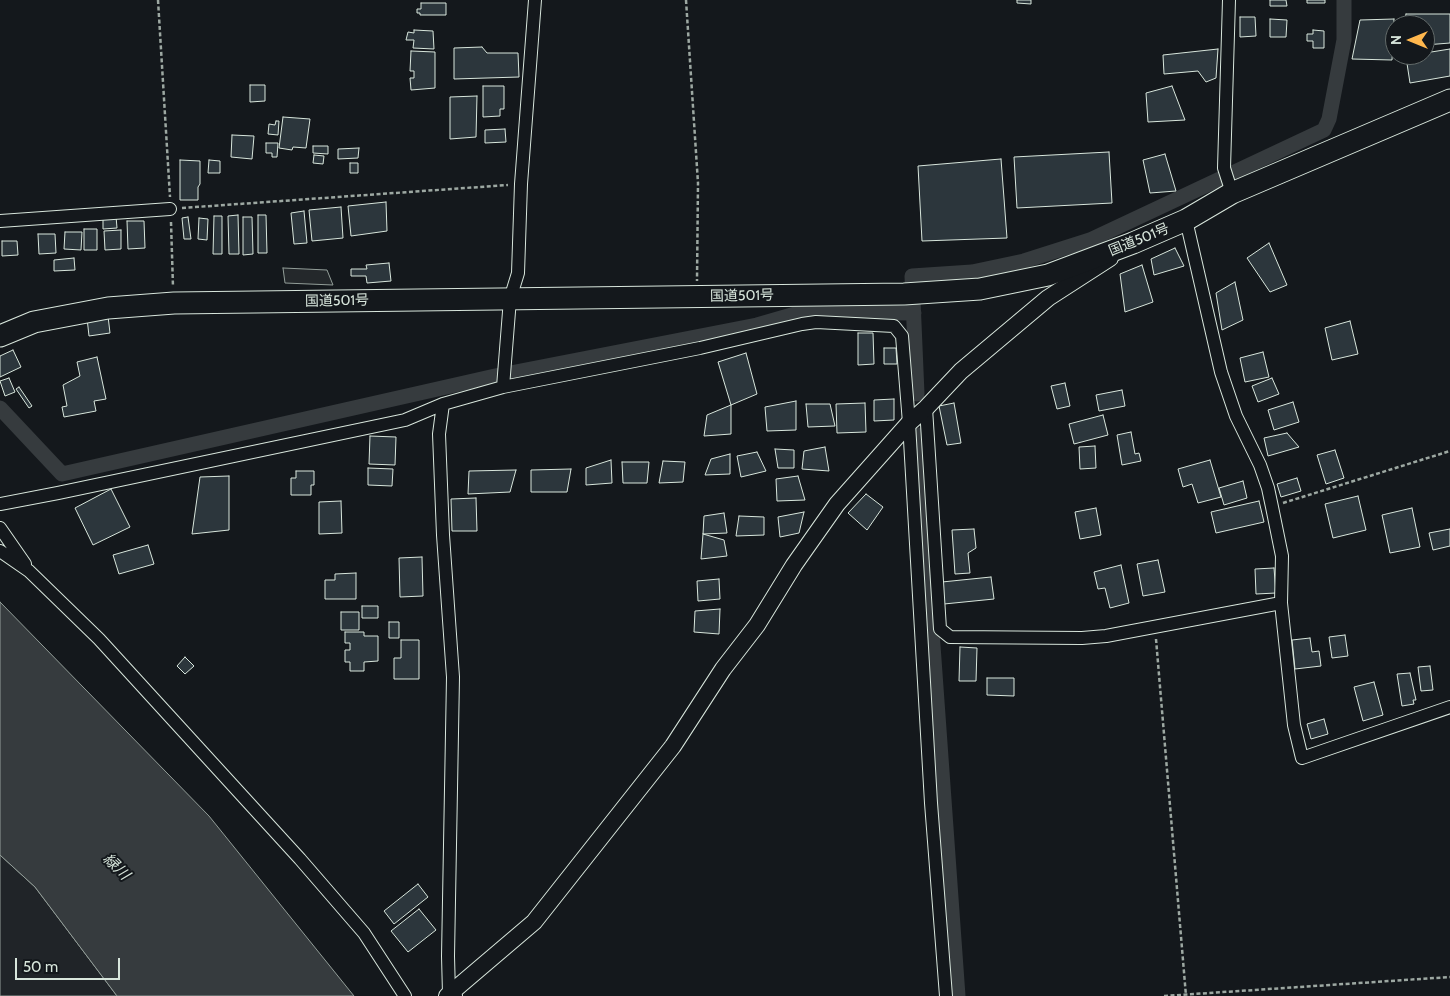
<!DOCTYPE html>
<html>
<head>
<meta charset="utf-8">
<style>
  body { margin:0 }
  #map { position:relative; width:1450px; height:996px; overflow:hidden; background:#14181c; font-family:Cabin,sans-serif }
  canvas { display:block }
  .north { position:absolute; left:1385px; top:15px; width:50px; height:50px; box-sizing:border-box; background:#14181c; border:1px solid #626a69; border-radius:50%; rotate:270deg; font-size:14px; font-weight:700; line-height:20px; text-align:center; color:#d8e6dc }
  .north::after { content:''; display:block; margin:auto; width:18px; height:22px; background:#ffb74d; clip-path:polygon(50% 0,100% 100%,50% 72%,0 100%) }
  .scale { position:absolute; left:15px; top:958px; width:105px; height:22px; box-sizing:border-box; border:2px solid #d8e6dc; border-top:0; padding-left:6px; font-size:15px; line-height:18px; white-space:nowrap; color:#d8e6dc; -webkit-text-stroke:4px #14181c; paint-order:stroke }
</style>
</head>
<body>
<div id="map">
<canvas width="1450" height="996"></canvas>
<div class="north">N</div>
<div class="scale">50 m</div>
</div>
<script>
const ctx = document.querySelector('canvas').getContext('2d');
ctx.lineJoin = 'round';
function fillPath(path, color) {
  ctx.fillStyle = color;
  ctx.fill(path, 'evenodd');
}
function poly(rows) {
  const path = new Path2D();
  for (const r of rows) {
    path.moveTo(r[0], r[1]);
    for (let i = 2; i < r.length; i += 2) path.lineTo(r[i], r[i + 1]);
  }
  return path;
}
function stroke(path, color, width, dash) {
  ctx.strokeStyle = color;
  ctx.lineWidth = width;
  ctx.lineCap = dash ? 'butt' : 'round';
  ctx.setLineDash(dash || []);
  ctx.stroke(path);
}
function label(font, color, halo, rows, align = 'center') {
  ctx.font = font + ' Cabin,"Noto Sans JP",sans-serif';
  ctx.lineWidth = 4;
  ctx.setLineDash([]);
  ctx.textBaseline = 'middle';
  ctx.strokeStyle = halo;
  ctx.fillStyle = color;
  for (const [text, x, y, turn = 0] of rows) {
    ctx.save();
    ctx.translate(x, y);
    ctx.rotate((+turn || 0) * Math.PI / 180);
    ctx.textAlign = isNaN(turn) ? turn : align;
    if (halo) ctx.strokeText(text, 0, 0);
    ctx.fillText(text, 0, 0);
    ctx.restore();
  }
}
const green = poly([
  [0,855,35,887,117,996,0,996,0,855]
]);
const parking = poly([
  [283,268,327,270,333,285,285,283,283,268]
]);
const water = poly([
  [0,602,209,816,354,996,117,996,35,887,0,855,0,602]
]);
const canal = poly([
  [917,394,912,276,972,272,1024,261,1090,240,1324,130,1329,119,1344,40,1344,0],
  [0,408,62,474,495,376,757,325,802,312,914,313],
  [918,435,958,996]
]);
const building = poly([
  [1017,0,1031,0,1031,4,1017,3,1017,0],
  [1270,0,1286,0,1287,6,1270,6,1270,0],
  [1307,0,1325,0,1325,3,1307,3,1307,0],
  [421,3,446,3,446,15,420,15,420,13,417,13,417,9,421,9,421,3],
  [1406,14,1450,14,1450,43,1425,45,1425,25,1404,25,1406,14],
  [1240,17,1255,17,1256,36,1240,37,1240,17],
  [1270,19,1287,20,1286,37,1270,37,1270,19],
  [1394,19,1392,60,1352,59,1360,20,1394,19],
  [414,30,433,31,434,49,413,48,414,40,406,40,408,32,414,33,414,30],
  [1313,30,1324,31,1324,48,1313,48,1313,41,1307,41,1307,34,1313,34,1313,30],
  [482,47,487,53,518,53,519,77,454,79,454,48,482,47],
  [1218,49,1216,78,1206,82,1198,71,1164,74,1163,55,1218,49],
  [1450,49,1450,76,1410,83,1406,57,1425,55,1425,53,1450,49],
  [411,51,435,52,435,88,411,90,410,78,414,78,414,71,410,71,411,51],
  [250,85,265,85,265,101,250,102,250,85],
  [483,86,504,86,504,109,500,109,500,116,483,117,483,86],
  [1172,86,1185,120,1148,122,1146,93,1172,86],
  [477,96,476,137,450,139,450,97,477,96],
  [283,117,310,119,306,148,293,147,292,150,279,148,283,117],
  [276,121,279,121,278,135,268,134,269,124,275,125,276,121],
  [505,129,506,142,485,143,485,130,505,129],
  [232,135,254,136,252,159,231,157,232,135],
  [266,143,278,143,277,157,272,157,272,153,266,153,266,143],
  [313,146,328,146,328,154,313,153,313,146],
  [359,148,358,158,338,159,338,149,359,148],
  [1109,152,1112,203,1017,208,1014,157,1109,152],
  [1165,154,1176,191,1150,193,1143,160,1165,154],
  [314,155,324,156,323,164,313,163,314,155],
  [1001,159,1007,238,922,241,918,166,1001,159],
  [180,160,200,161,200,184,198,187,198,200,180,200,180,160],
  [209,160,220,161,220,173,208,173,209,160],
  [350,163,358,163,358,173,350,173,350,163],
  [386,202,387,231,351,236,348,206,386,202],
  [341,207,343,238,312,241,309,210,341,207],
  [304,211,307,243,294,244,291,213,304,211],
  [238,215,239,254,229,254,228,216,238,215],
  [258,215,266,215,267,253,258,253,258,215],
  [116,216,117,228,103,229,103,217,116,216],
  [214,216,222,216,222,254,213,254,214,216],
  [188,217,191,239,184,239,182,218,188,217],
  [243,217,252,217,253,254,243,255,243,217],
  [199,218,208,219,207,240,198,239,199,218],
  [127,221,144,221,145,248,128,249,127,221],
  [84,229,97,229,97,250,84,250,84,229],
  [121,230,121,249,105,250,104,231,121,230],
  [65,232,82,232,81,250,64,249,65,232],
  [38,234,55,234,56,253,39,254,38,234],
  [2,241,17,241,18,255,2,256,2,241],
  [1269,243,1287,285,1270,292,1247,258,1269,243],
  [1175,248,1184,266,1154,275,1151,259,1175,248],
  [74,258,75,270,54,271,54,260,74,258],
  [389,263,391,281,367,283,366,276,351,276,351,269,367,269,366,265,389,263],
  [1142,265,1153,302,1125,312,1120,274,1142,265],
  [1235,282,1243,320,1222,330,1216,293,1235,282],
  [108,316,110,333,89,336,87,318,108,316],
  [1350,321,1358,354,1332,360,1325,328,1350,321],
  [858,333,873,333,874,364,858,365,858,333],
  [884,348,896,348,897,364,884,364,884,348],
  [13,350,21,367,0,377,0,356,13,350],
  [1263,352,1269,377,1245,382,1240,358,1263,352],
  [746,353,757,394,731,405,718,362,746,353],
  [97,357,106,399,94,401,96,411,64,417,62,407,67,406,63,385,80,376,77,362,97,357],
  [9,378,15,392,5,396,0,381,9,378],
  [1272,378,1279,394,1258,402,1252,386,1272,378],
  [1065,383,1070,406,1057,409,1051,386,1065,383],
  [19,387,32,406,29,408,16,389,19,387],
  [1122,390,1125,406,1099,411,1096,395,1122,390],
  [894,399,894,420,874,421,874,400,894,399],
  [796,401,796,430,767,431,765,407,796,401],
  [1293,402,1299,422,1274,430,1268,410,1293,402],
  [865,403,866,432,837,433,836,404,865,403],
  [954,403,961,443,947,445,939,406,954,403],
  [806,404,830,404,835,426,808,427,806,404],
  [731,405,731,434,704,436,707,415,731,405],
  [1103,415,1108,435,1074,444,1069,424,1103,415],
  [1131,432,1135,454,1139,453,1141,461,1122,465,1117,435,1131,432],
  [1287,433,1299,447,1268,456,1264,438,1287,433],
  [370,436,396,437,395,465,369,464,370,436],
  [1095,446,1096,468,1080,469,1079,447,1095,446],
  [825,447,829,471,802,469,804,451,825,447],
  [775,449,794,450,794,468,778,468,775,449],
  [1335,450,1344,478,1326,484,1317,455,1335,450],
  [757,452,766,471,741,477,737,456,757,452],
  [730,454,730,474,705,475,711,459,730,454],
  [611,460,612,483,586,485,586,468,611,460],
  [1210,460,1221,497,1198,503,1192,484,1183,487,1178,469,1210,460],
  [663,461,685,462,683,482,659,483,663,461],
  [622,462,649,462,647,483,623,483,622,462],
  [368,468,393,469,392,486,368,485,368,468],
  [571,469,567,492,531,492,531,470,571,469],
  [516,470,510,492,468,494,469,471,516,470],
  [296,471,314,471,314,485,311,485,311,495,291,495,291,478,296,478,296,471],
  [229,476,229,530,192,534,200,477,229,476],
  [798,476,805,500,777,501,776,479,798,476],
  [1297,478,1301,491,1281,497,1277,484,1297,478],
  [1243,481,1247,498,1224,505,1219,488,1243,481],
  [111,489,130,527,93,545,75,508,111,489],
  [866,494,883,507,867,530,848,513,866,494],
  [1358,496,1366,530,1333,538,1325,504,1358,496],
  [476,498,477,531,452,531,451,499,476,498],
  [341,501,342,533,319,534,319,502,341,501],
  [1259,501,1264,522,1216,533,1211,512,1259,501],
  [1096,508,1101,535,1080,539,1075,512,1096,508],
  [1412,508,1420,547,1390,553,1382,515,1412,508],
  [804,512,799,533,780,537,778,517,804,512],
  [724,513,727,533,703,534,704,516,724,513],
  [739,516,764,517,764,535,736,536,739,516],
  [974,529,976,548,968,553,970,573,955,574,952,530,974,529],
  [1450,529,1450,546,1433,550,1429,533,1450,529],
  [703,534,724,540,727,556,701,559,703,534],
  [148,545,154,564,119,574,113,555,148,545],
  [422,557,423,596,400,597,399,558,422,557],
  [1158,560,1165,592,1143,596,1137,564,1158,560],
  [1121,565,1129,603,1110,608,1105,588,1098,589,1094,572,1121,565],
  [1274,568,1276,593,1256,594,1255,569,1274,568],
  [356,573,356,599,325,599,325,580,335,580,335,574,356,573],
  [991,577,994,599,944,604,942,582,991,577],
  [719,579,720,599,698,601,697,581,719,579],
  [362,606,378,606,378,618,362,618,362,606],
  [720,609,719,634,694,632,695,611,720,609],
  [341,612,359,612,359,630,341,630,341,612],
  [389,622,399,622,399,638,389,638,389,622],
  [345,632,364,632,364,636,378,636,378,661,364,662,364,671,350,671,350,662,345,662,345,650,350,650,350,643,345,643,345,632],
  [1345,635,1348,656,1332,658,1329,637,1345,635],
  [1310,638,1312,652,1319,651,1321,666,1295,669,1292,640,1310,638],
  [401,640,419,640,419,679,394,679,394,658,401,658,401,640],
  [960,647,977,648,976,681,959,681,960,647],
  [185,657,194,666,185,674,177,666,185,657],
  [1430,666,1433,690,1421,691,1418,667,1430,666],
  [1410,673,1416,700,1413,700,1414,704,1402,706,1397,674,1410,673],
  [987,678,1014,678,1014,696,987,695,987,678],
  [1374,682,1383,715,1363,721,1354,687,1374,682],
  [1324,719,1328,734,1311,739,1307,724,1324,719],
  [418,884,428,897,394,924,384,911,418,884],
  [419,909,436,930,408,952,391,931,419,909]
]);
const path = poly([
  [158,0,170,197],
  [686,0,698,183,697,281],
  [182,208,508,185],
  [171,222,173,287],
  [1283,503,1450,451],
  [1156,639,1186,996],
  [1164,996,1450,977]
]);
const minor = poly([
  [1229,0,1224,168,1232,193],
  [1186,220,1221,372,1236,416,1260,465,1268,488,1272,507,1282,556,1281,603,1294,725,1302,758,1450,707],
  [0,221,170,209],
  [503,387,510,299,518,273,521,184,535,0],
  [443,404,439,434,443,535,453,677,448,956,449,994,456,996],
  [926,408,940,629,950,637,1082,638,1106,636,1281,603],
  [0,504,58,493,405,420,443,404,503,387,700,348,802,324,816,322,894,326,902,336,909,423,931,803,946,996],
  [0,528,25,564],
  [0,551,29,571,99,639,300,859,364,933,405,996]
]);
const tertiary = poly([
  [447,996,534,922,673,746,723,669,757,625,794,565,837,504,909,423,926,408,961,371,1048,298,1110,258]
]);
const trunk = poly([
  [0,336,34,322,108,308,174,303,904,294,980,289,1048,275,1133,243,1186,220,1232,193,1450,100]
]);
const streetNames = [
  ["国道501号",1139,240,-22],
  ["国道501号",742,296,-1],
  ["国道501号",337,301,-1]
];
const waterNames = [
  ["緑川",116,867,45]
];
fillPath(green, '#202428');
stroke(green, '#939e99', 1);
fillPath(parking, '#24282b');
stroke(parking, '#939e99', 1);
fillPath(water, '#363b3e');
stroke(water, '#939e99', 1);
stroke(canal, '#363b3e', 15);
fillPath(building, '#2c363c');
stroke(building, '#d8e6dc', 1);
stroke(minor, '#d8e6dc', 14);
stroke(tertiary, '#d8e6dc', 18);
stroke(trunk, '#d8e6dc', 23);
stroke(path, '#9da8a2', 2.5, [4, 2.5]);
stroke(minor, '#14181c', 12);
stroke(tertiary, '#14181c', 16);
stroke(trunk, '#14181c', 21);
label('14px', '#d8e6dc', '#14181c', streetNames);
label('italic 15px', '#d8e6dc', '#14181c', waterNames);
</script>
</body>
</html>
